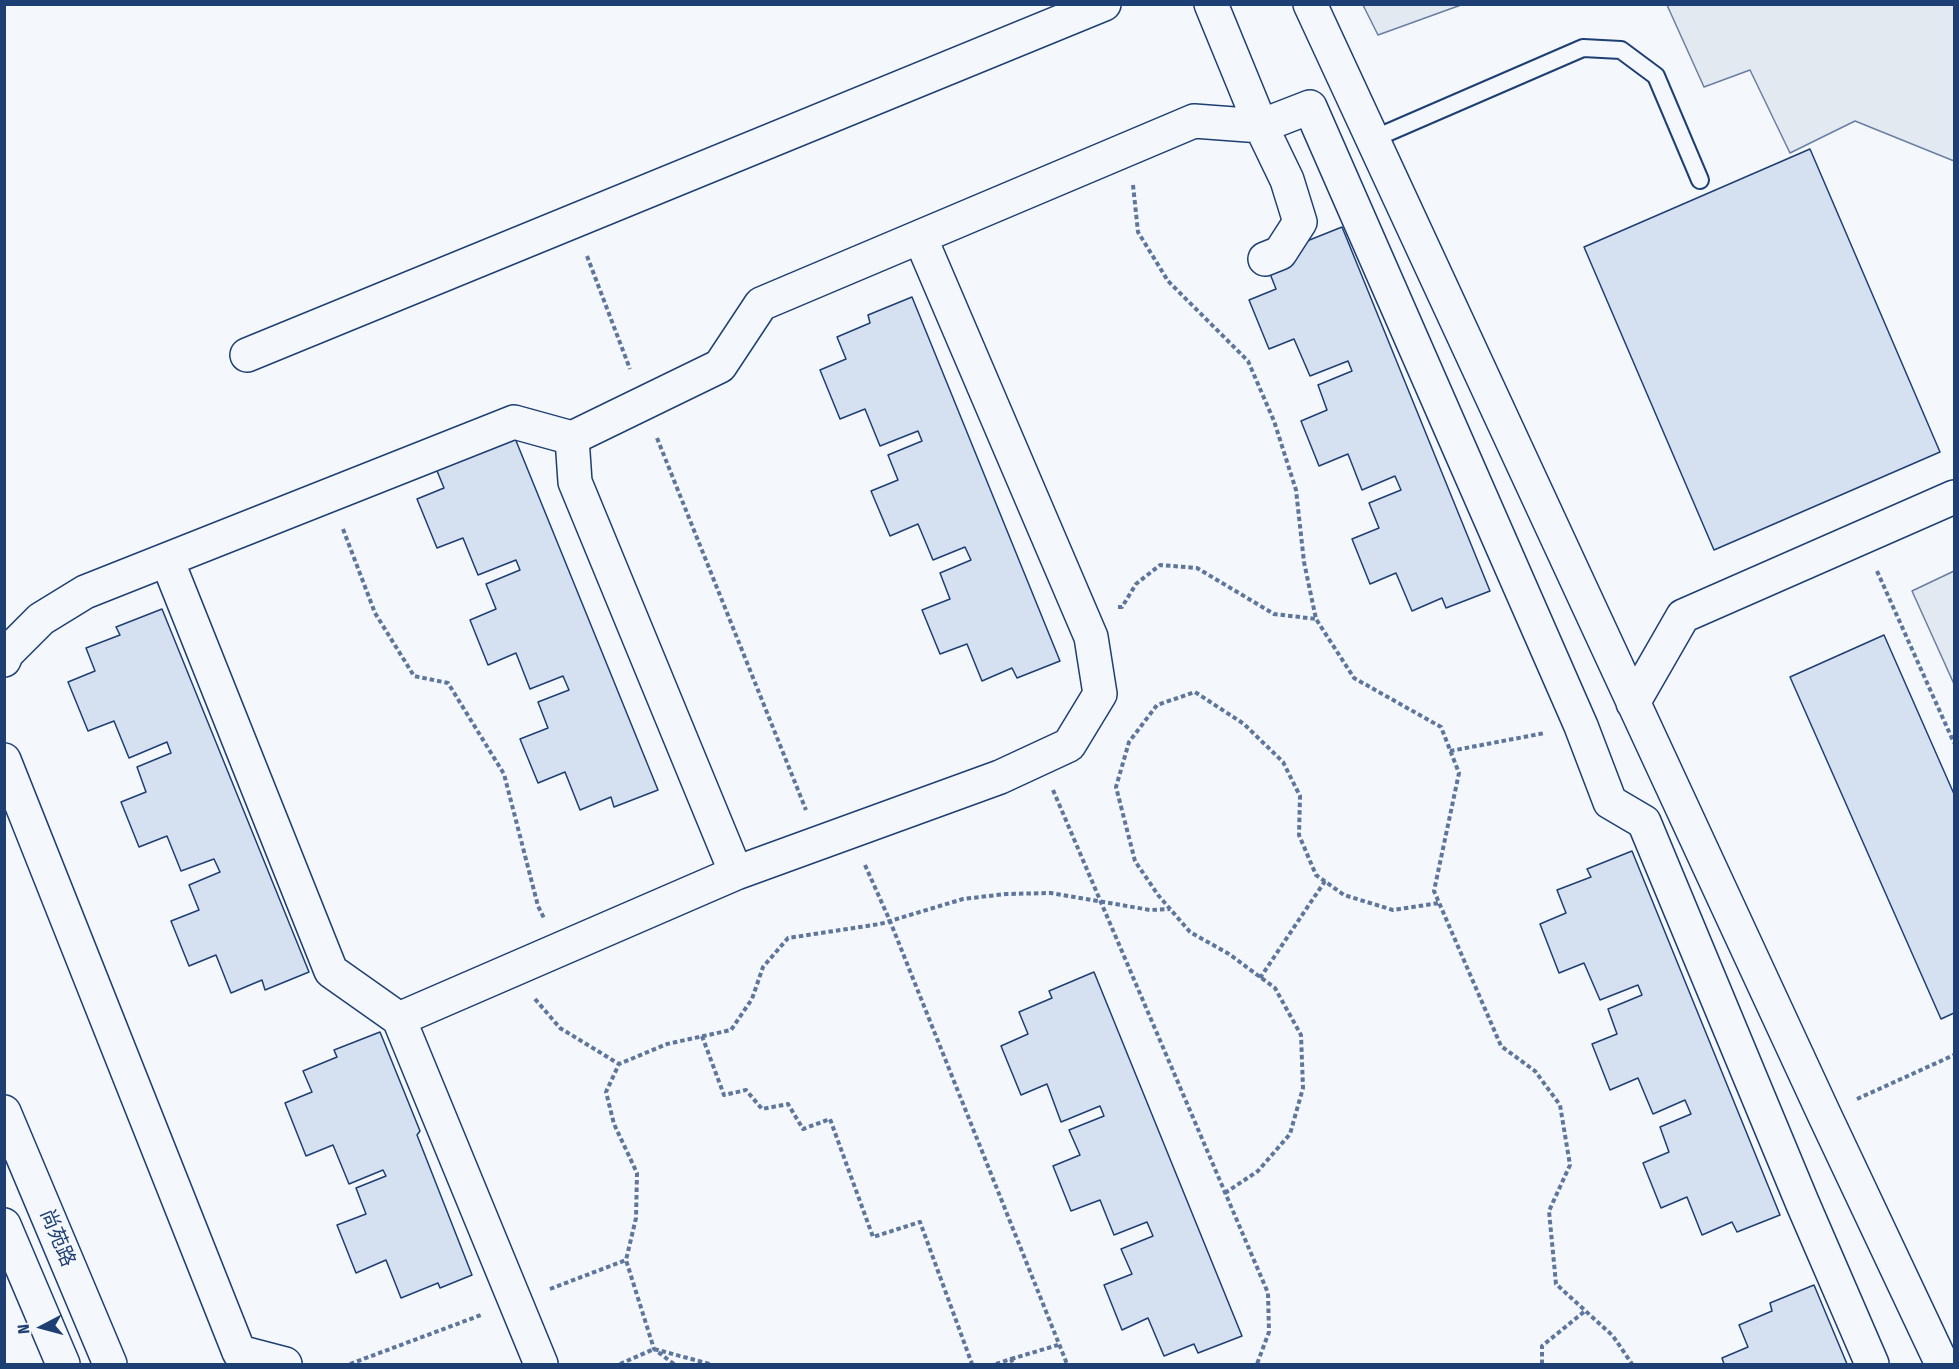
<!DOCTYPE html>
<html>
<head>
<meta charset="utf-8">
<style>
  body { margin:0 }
  #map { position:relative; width:1959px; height:1369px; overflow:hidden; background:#f4f7fb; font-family:"Fira Sans Condensed",sans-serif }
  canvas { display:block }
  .frame { position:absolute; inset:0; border:6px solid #1d3f73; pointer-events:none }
  .north { position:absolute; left:12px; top:1297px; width:60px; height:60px; -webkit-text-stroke:4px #f4f7fb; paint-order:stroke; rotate:264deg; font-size:16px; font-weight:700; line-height:24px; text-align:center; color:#1d3f73 }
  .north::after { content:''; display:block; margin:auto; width:21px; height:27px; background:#1d3f73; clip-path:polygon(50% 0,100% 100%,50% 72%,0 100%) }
</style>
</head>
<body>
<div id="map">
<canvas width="1959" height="1369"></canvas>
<div class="frame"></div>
<div class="north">N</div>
</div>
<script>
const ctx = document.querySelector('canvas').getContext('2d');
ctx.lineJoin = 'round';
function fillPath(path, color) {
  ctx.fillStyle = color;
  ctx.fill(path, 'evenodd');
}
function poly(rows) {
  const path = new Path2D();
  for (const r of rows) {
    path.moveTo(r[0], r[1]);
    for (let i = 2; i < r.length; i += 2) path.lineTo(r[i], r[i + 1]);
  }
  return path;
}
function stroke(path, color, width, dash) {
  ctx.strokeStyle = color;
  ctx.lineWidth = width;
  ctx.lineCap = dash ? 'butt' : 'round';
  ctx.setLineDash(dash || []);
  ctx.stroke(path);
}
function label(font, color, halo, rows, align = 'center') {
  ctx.font = font + ' "Fira Sans Condensed","Noto Sans SC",sans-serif';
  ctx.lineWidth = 4.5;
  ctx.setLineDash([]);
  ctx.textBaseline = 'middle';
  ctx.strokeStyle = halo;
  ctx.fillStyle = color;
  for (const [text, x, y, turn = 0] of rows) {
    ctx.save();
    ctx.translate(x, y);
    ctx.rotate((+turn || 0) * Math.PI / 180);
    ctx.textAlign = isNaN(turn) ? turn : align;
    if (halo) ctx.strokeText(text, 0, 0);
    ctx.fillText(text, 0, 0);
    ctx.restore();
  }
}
const green = poly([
  [1363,5,1461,5,1378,35,1363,5],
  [1667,5,1954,5,1954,161,1855,121,1790,153,1750,70,1704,87,1667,5],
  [1954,571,1954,684,1912,591,1954,571]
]);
const building = poly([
  [1810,149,1940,452,1714,550,1584,247,1810,149],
  [1342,227,1490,591,1446,608,1442,598,1412,611,1396,573,1370,584,1352,539,1379,528,1369,503,1401,490,1395,476,1362,490,1348,454,1319,466,1301,421,1327,410,1318,385,1352,371,1348,361,1310,376,1294,339,1269,349,1249,300,1276,289,1267,266,1300,253,1297,245,1342,227],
  [912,297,1060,661,1017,678,1012,668,982,681,967,644,940,654,922,610,950,599,940,573,971,560,965,547,933,560,918,524,890,536,871,491,898,480,888,455,922,441,918,431,880,446,865,409,840,419,820,370,846,359,837,337,870,323,868,315,912,297],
  [510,426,658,790,614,807,611,797,580,810,565,772,538,783,520,739,548,728,538,702,569,690,563,676,530,689,516,653,488,665,470,620,496,609,486,584,520,570,516,560,478,575,463,538,437,548,417,499,444,488,435,466,510,426],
  [162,609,309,972,265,990,262,980,231,993,216,955,189,966,171,921,199,910,189,885,220,872,214,859,181,871,167,836,139,847,121,802,146,792,137,767,171,753,167,742,129,758,114,721,88,731,68,682,95,671,86,648,120,635,116,627,162,609],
  [1884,635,1954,794,1954,1013,1941,1019,1790,677,1884,635],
  [1632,851,1780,1215,1737,1232,1732,1222,1702,1235,1687,1197,1661,1208,1643,1163,1669,1152,1660,1127,1691,1114,1685,1100,1653,1114,1638,1078,1610,1090,1592,1044,1617,1034,1608,1009,1642,995,1638,985,1600,1000,1584,963,1559,973,1540,924,1566,913,1557,890,1591,877,1587,869,1632,851],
  [1094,972,1242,1336,1198,1353,1194,1344,1164,1356,1148,1318,1122,1330,1104,1285,1132,1274,1121,1249,1153,1236,1147,1222,1114,1235,1100,1200,1071,1211,1053,1166,1080,1155,1069,1130,1104,1116,1100,1106,1061,1122,1047,1084,1021,1095,1001,1046,1028,1034,1019,1012,1052,998,1049,991,1094,972],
  [380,1032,420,1131,417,1135,472,1275,440,1288,438,1283,401,1298,386,1260,356,1273,337,1225,366,1214,356,1188,386,1176,383,1170,349,1184,333,1145,306,1156,285,1103,312,1092,303,1071,337,1057,334,1050,380,1032],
  [1814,1285,1847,1364,1724,1364,1722,1358,1748,1347,1739,1325,1772,1311,1770,1303,1814,1285]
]);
const path = poly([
  [1133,185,1138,232,1168,281,1248,361,1274,421,1296,490,1304,562,1316,619,1354,678,1441,727,1459,773,1434,891,1501,1046,1535,1071,1560,1105,1570,1165,1549,1211,1556,1284,1613,1336,1632,1364],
  [587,256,630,369],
  [657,438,806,810],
  [343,529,375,613,414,676,448,683,504,774,538,906,544,918],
  [1877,571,1954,743],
  [1118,607,1122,607,1136,584,1160,565,1197,568,1274,614,1316,619],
  [1450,751,1545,733],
  [1053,790,1268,1293,1269,1332,1257,1364],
  [865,865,890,921,1067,1364],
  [1260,978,1325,881],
  [535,999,560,1028,619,1064],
  [702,1036,724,1095,746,1090,762,1109,788,1104,803,1129,830,1119,873,1237,920,1222,972,1364],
  [1857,1099,1954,1055],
  [1225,1193,1258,1171,1290,1134,1303,1088,1301,1035,1275,988,1229,954,1190,932,1158,895,1135,861,1116,787,1129,742,1157,705,1195,692,1244,724,1283,762,1300,796,1299,835,1316,875,1344,895,1393,910,1439,903],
  [550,1289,626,1260],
  [1011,1359,1058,1345],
  [350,1364,481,1315],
  [620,1364,654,1349,710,1364],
  [674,1364,654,1349,626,1260,636,1218,637,1173,614,1124,606,1092,619,1064,667,1044,731,1030,752,999,763,967,788,938,880,924,963,899,1006,894,1051,893,1150,910,1170,909],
  [996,1364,1011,1359,1013,1364],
  [1542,1364,1542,1346,1585,1311]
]);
const lane = poly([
  [1373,139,1583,48,1621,50,1656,76,1700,180]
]);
const street = poly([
  [1211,4,1261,126,1287,180,1300,222,1280,253,1265,259],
  [1310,4,1824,1114,1942,1364],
  [247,355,1104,4],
  [572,438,575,482,736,873],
  [167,560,331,971,399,1019,736,873,1000,777,1069,745,1100,694,1091,637,920,237],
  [4,660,7,653,41,619,85,592,514,422,572,438,720,366,761,304,1194,121,1261,126,1310,107,1581,726,1610,802,1644,822,1802,1202,1872,1364],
  [1633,703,1683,616,1954,497],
  [4,760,239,1352,285,1364],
  [399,1019,541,1364]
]);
const secondary = poly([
  [4,1112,110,1364],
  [4,1225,63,1364]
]);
const streetNames = [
  ["尚苑路",57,1238,67]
];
fillPath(green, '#e3e9f0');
stroke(green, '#687fa3', 1.5);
fillPath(building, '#d5e0f0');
stroke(building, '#1d3f73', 1.5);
stroke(lane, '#1d3f73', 20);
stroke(street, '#1d3f73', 36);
stroke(secondary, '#1d3f73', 36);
stroke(path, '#5e769c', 4, [4.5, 3]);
stroke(lane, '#f4f7fb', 16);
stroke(street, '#f4f7fb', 33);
stroke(secondary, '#f4f7fb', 33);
label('20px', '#1d3f73', '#f4f7fb', streetNames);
</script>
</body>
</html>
